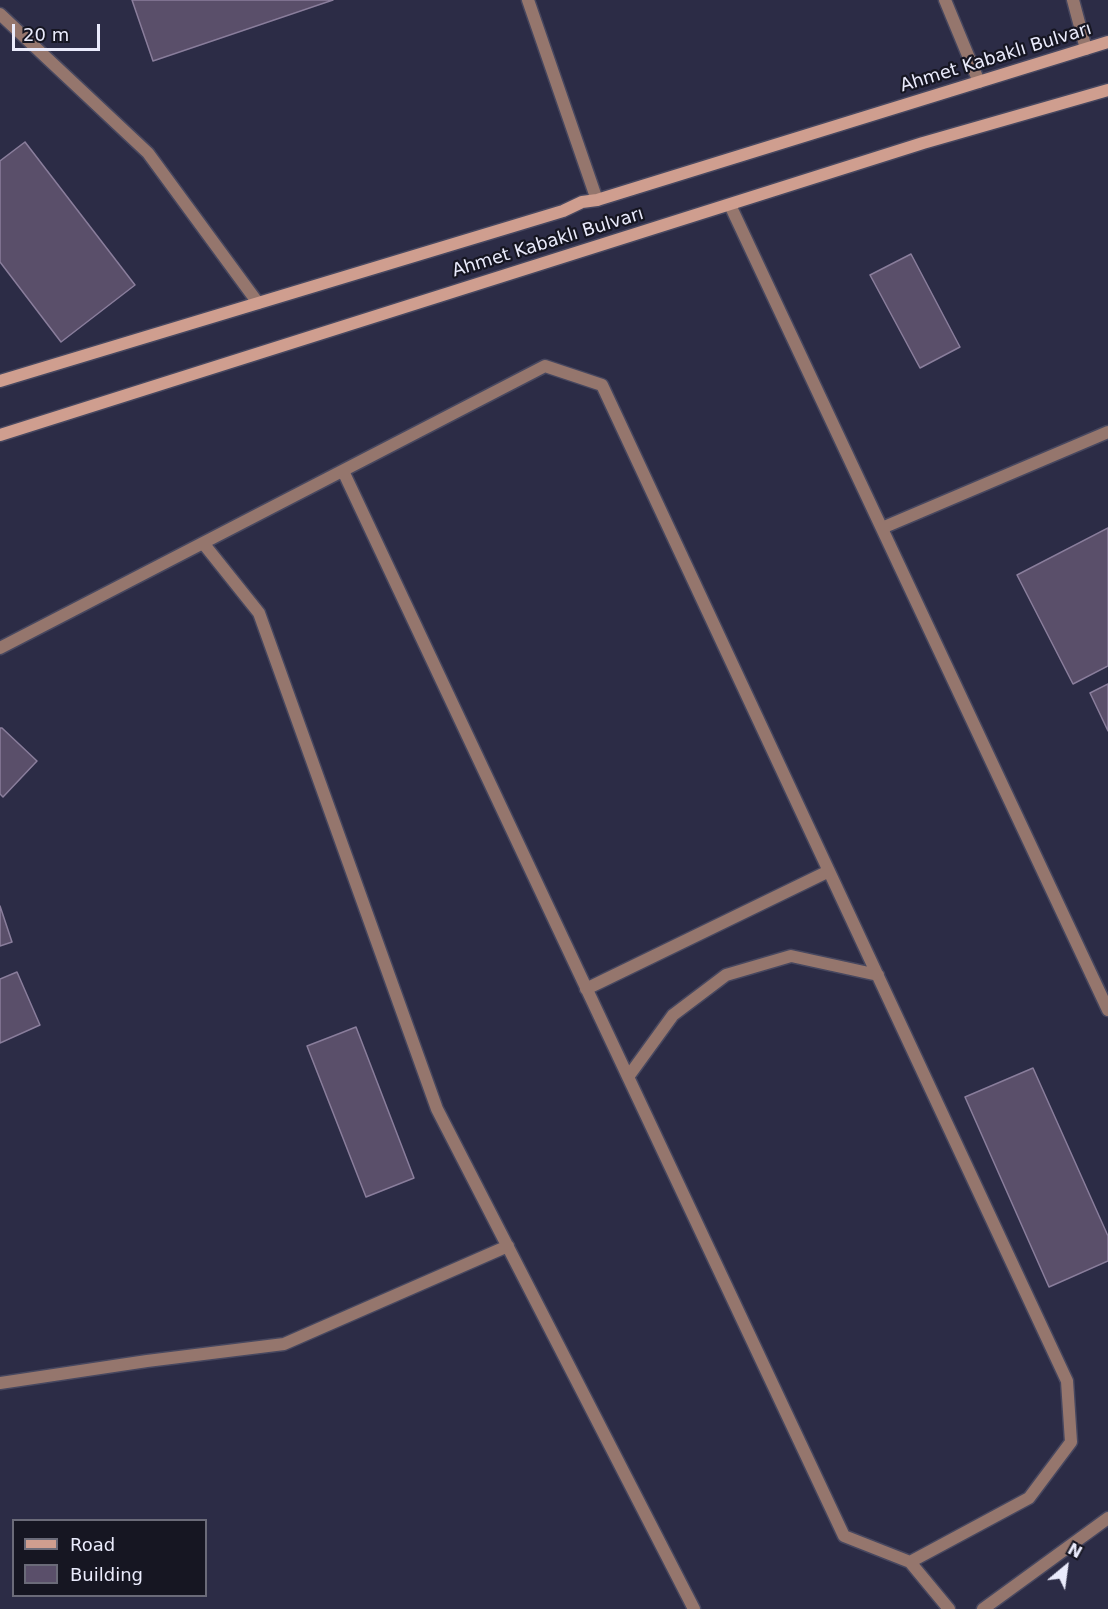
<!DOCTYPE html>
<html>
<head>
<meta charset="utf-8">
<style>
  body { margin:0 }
  #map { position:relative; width:1108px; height:1609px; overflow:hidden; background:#2c2c46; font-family:"DejaVu Sans",sans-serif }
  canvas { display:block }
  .legend { position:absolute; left:12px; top:1519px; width:195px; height:78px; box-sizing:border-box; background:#161622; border:2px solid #6b6b79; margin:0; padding:8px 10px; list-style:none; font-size:18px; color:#eaebfc }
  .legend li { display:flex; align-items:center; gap:12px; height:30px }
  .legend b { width:30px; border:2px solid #6b6b79 }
  .north { position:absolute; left:1036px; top:1537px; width:60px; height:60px; -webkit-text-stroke:4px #161622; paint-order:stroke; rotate:29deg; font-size:16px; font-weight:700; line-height:24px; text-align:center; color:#eaebfc }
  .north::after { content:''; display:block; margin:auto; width:21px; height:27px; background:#eaebfc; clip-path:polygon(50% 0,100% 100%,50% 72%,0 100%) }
  .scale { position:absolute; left:12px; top:24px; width:88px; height:27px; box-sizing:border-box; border:3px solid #eaebfc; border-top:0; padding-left:8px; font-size:18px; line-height:21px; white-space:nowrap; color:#eaebfc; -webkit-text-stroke:4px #161622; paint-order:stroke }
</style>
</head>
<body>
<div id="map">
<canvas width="1108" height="1609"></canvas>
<ul class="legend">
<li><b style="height:8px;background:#cf9e8f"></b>Road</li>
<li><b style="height:16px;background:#5a4f6a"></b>Building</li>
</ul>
<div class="north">N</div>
<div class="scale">20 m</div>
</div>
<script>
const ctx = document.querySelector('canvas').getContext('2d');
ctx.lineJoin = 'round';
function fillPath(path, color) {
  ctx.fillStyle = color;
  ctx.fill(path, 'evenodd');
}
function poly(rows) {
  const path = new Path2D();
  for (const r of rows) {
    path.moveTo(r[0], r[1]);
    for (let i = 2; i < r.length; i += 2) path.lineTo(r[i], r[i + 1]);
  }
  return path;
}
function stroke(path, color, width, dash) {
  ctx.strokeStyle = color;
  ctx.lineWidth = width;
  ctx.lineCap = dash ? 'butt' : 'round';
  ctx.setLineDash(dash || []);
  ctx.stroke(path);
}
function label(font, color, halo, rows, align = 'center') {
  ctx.font = font + ' "DejaVu Sans",sans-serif';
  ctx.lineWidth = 4.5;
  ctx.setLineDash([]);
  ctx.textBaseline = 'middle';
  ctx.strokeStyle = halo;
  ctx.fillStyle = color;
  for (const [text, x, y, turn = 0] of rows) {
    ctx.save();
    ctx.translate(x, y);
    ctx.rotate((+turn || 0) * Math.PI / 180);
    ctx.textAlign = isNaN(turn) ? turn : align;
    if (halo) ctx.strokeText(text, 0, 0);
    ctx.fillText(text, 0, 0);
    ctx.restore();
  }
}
const building = poly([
  [132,0,333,0,153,61,132,0],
  [25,142,135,285,61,342,0,262,0,161,25,142],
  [911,254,960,347,920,368,870,275,911,254],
  [1108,528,1108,666,1073,684,1017,575,1108,528],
  [1108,684,1108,731,1090,693,1108,684],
  [0,728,2,728,37,761,3,797,0,794,0,728],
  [0,906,12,942,0,946,0,906],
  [17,972,40,1025,0,1043,0,979,17,972],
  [356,1027,414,1178,366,1197,307,1046,356,1027],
  [1033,1068,1108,1236,1108,1261,1049,1287,965,1097,1033,1068]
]);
const lane = poly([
  [730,205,1108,1010],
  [343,471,844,1536,910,1562,949,1609],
  [882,528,1108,432],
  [203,543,259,613,437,1109,694,1609],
  [0,648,545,366,602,385,1067,1381,1071,1442,1029,1498,910,1562],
  [586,989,829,871],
  [628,1077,673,1015,726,975,791,956,878,975],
  [0,1383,147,1361,284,1344,508,1246],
  [983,1609,1108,1518]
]);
const street = poly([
  [528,0,597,200],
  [945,0,979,82],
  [1073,0,1086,49],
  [0,14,148,153,258,303]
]);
const secondary = poly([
  [0,381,563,211,582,202,597,200,1108,42],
  [0,435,923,143,1108,90]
]);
const streetNames = [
  ["Ahmet Kabaklı Bulvarı",996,58,-17],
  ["Ahmet Kabaklı Bulvarı",548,243,-17]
];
fillPath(building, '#5a4f6a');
stroke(building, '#8a7e9c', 1.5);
stroke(lane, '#47475f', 15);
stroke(street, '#47475f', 15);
stroke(secondary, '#47475f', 15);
stroke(lane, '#95766d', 12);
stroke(street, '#95766d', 12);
stroke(secondary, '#cf9e8f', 12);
label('18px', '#eaebfc', '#161622', streetNames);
</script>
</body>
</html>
